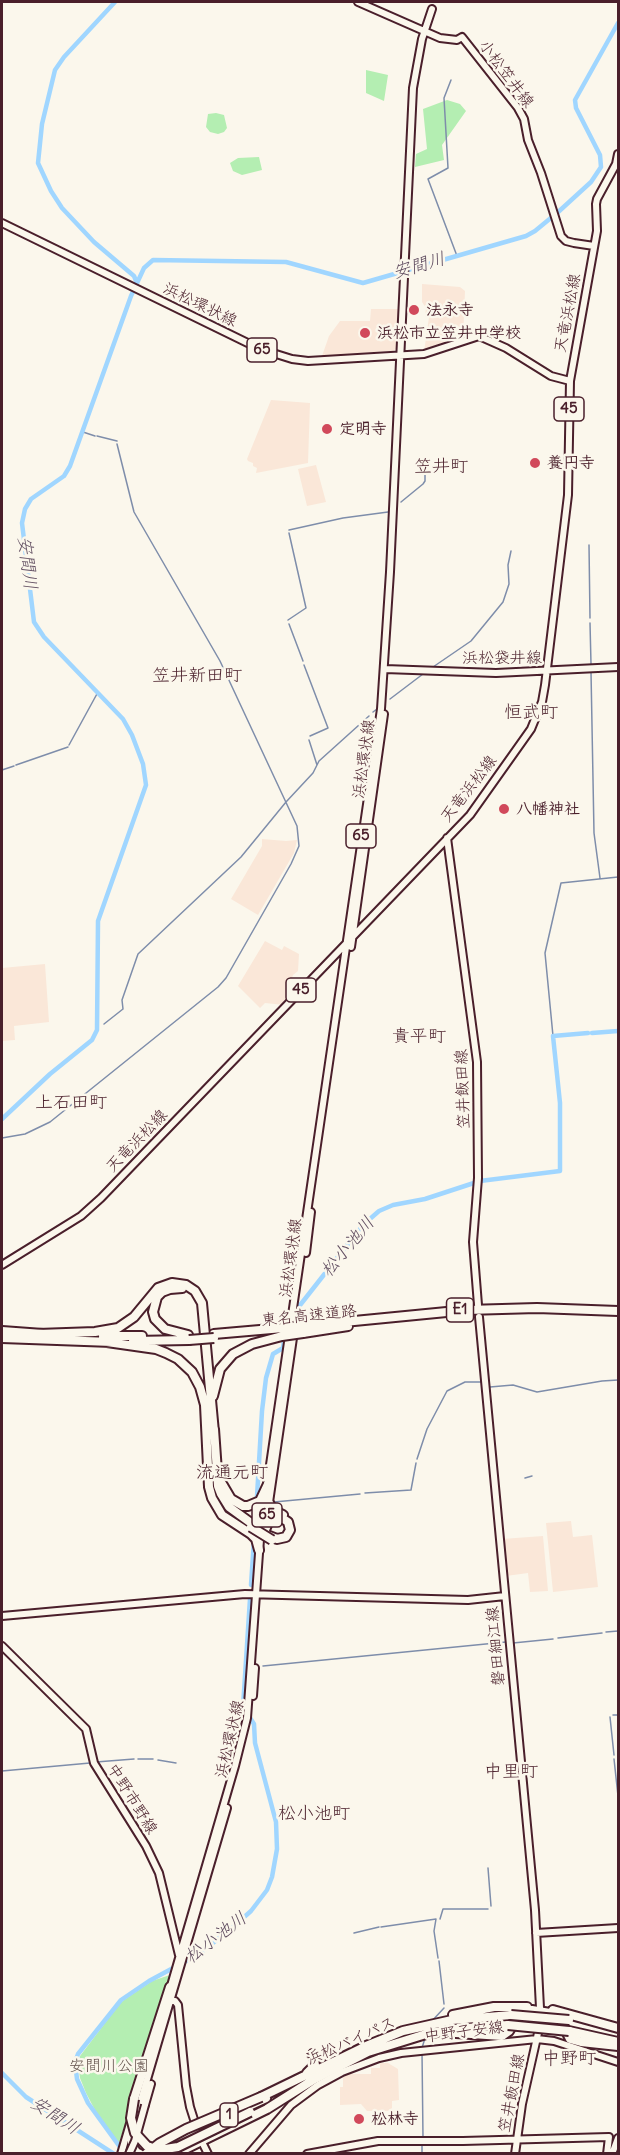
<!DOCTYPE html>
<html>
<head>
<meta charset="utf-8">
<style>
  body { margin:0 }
  #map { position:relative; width:620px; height:2155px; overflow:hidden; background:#fbf7ec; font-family:Delius,sans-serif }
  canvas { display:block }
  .frame { position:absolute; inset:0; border:3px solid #4a1f2b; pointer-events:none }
</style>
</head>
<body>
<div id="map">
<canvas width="620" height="2155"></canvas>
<div class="frame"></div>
</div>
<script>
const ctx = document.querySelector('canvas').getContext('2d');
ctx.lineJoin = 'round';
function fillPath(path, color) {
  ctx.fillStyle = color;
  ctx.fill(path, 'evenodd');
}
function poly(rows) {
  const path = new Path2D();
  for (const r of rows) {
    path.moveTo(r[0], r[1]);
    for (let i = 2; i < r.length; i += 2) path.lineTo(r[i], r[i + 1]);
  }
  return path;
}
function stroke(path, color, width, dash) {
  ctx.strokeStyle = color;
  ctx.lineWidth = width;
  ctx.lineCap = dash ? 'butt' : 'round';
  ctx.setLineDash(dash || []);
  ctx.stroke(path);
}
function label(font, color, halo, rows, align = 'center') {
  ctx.font = font + ' Delius,"Klee One",sans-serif';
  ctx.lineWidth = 5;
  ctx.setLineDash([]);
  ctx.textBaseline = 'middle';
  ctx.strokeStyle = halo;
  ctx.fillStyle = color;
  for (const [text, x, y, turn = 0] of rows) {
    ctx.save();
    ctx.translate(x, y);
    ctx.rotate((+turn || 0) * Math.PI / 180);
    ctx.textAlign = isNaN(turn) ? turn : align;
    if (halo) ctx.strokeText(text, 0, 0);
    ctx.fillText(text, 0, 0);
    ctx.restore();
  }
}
const built = poly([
  [422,284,460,287,465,291,463,339,424,352,429,317,425,317,426,308,422,302],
  [371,309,399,309,396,349,393,351,322,356,329,336,340,321,370,321],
  [271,400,310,403,308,463,256,473,257,468,253,466,253,463,248,461,247,459],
  [316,465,326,502,307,506,298,469],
  [262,839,286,841,297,840,294,853,258,915,231,899,262,846],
  [265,941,282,950,284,946,299,954,298,971,293,975,290,984,303,986,284,1005,265,1003,260,1008,238,986],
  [45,964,49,1022,14,1026,15,1040,2,1041,2,968],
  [571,1521,573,1537,592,1535,598,1587,553,1592,546,1523],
  [543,1536,548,1591,530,1592,528,1573,506,1576,502,1539],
  [380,2063,388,2063,398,2069,399,2100,392,2101,392,2108,389,2111,367,2111,361,2104,340,2105,340,2087,343,2087,343,2074,371,2074,371,2068,380,2068]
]);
const green = poly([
  [366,70,388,75,384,101,366,93],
  [447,100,460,104,466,111,442,145,444,160,415,167,416,154,427,149,423,109],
  [216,113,224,115,227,128,224,132,218,134,210,132,206,127,208,114],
  [259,157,262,170,242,175,233,171,230,163,238,158],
  [170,1975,128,2104,125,2117,127,2118,119,2143,96,2112,86,2093,80,2078,78,2065,80,2056,121,2002,152,1981]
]);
const stream = poly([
  [451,80,444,98,448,168,428,179,457,256],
  [83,432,95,436],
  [97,436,117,441],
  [401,502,423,484,425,481,425,472],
  [289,530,343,518,388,512],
  [589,545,590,618],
  [288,620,306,608,289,533],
  [590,623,591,664],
  [289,624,303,661],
  [304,665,328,728,310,736],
  [433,667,471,641,503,602,509,584,508,565,511,551],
  [591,672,594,833,600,878],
  [390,699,423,674],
  [373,712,377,709],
  [309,740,317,765],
  [69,745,98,692],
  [16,765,68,747],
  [2,770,14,766],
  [104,1024,123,1009,122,1000,138,954,241,857,286,802,313,773,319,761,369,716],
  [553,1036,545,953,561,883,618,877],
  [2,1138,25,1134,50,1122,218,987,226,978,291,864,299,846,297,826,220,661,134,512,117,444],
  [487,1385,490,1387,513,1385,537,1392,602,1381,618,1380],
  [417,1459,427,1429,447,1391,465,1382,483,1382],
  [525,1478,532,1476],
  [365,1493,411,1490,416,1463],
  [274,1502,360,1494],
  [606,1632,618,1631],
  [558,1638,602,1633],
  [513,1643,553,1639],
  [263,1666,506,1642],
  [613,1715,618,1715],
  [610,1717,614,1755],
  [138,1759,153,1759],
  [614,1759,618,1796],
  [158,1760,176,1763],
  [96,1762,134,1759],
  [2,1771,90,1763],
  [488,1868,491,1906],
  [440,1919,443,1909,488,1909],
  [381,1927,436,1919,434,1931,438,1958],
  [354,1933,379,1927],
  [439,1961,444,2004],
  [431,2022,444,2008],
  [422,2048,425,2038],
  [422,2052,423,2138],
  [422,2154,422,2142]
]);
const river = poly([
  [115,2,64,57,55,70,42,124,38,163,51,191,62,208,94,242,134,276,137,283],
  [556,214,591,182,601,167,600,155,576,108,575,100,618,23],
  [592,1033,618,1031],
  [2,1119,50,1074,92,1040,97,1030,98,921,146,785,143,764,132,735,123,719,44,637,34,622,22,523,25,509,31,499,64,476,70,466,131,296,144,268,153,260,286,262,363,283,526,236,535,231,552,217],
  [255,1531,262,1411,266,1378,273,1354,283,1348,286,1323,363,1225,379,1211,393,1205,425,1199,480,1181,560,1171,560,1103,553,1036,588,1033],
  [251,1585,254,1540],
  [2,2073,26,2097,114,2154],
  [125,2154,88,2103,77,2079,75,2062,78,2054,121,2000,149,1981,199,1954,233,1927,251,1911,267,1890,272,1877,277,1849,276,1822,255,1743,254,1724,243,1707,250,1599]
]);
const major = poly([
  [358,2,440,38,457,40,462,37,518,108,524,119,528,140,541,173,561,236,566,241,574,243,594,246],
  [2,223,260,349,292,359,308,361,424,354,479,336,506,348,551,376,570,381],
  [385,669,496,673,618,667],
  [447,838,477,1062,478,1178,473,1242,478,1305],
  [351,947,384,714],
  [306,1253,311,1212],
  [2,1265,81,1216,101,1198,470,815,531,729,542,702,545,685,568,495,570,381,597,231,596,204,597,199,616,164,618,154],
  [479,1317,535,1910,540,2008,538,2033,522,2104,515,2154],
  [266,1523,294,1331],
  [2,1616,245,1594,468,1600,505,1596],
  [2,1646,86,1729,94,1763,146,1846,159,1873,179,1955],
  [253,1696,255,1668],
  [536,1933,618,1928],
  [170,1989,235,1766,247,1718,261,1526,381,709,390,572,413,88,422,39,432,9],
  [171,2001,175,2001,178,2005,186,2086,190,2107,197,2129],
  [145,2105,151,2084],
  [133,2127,227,1808],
  [200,2138,208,2154],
  [121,2154,131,2120],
  [249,2154,291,2105,318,2085,342,2072,379,2058,401,2053,537,2039,554,2041,618,2062],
  [307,2154,378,2141,463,2141,609,2137,607,2154],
  [612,2154,618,2138]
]);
const highway = poly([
  [182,1288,170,1289,162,1292,157,1297,153,1312,155,1319,165,1329,188,1335],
  [303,1326,467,1310,537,1308,618,1311],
  [2,1331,43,1334],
  [303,1333,348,1326],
  [38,1334,95,1332,118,1328,134,1317,158,1288,172,1283,186,1285,195,1291,202,1303,214,1432],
  [214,1334,283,1328],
  [103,1336,142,1336],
  [2,1338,112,1342],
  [133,1341,189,1340],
  [107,1342,156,1349,166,1353,178,1359,192,1372,200,1387,205,1405,209,1487,212,1498,222,1515,251,1534,256,1539,259,1550],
  [213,1396,220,1369,233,1354,252,1344,282,1336],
  [214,1429,218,1486,221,1494,229,1507,251,1523],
  [221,1482,231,1499,243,1506,248,1506,260,1501,268,1484],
  [269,1503,273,1510,283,1515],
  [265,1530,269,1520,273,1518,282,1518,288,1522,290,1530,286,1537,277,1539,267,1535],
  [553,2010,618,2028],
  [453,2015,494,2007,527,2007],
  [569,2031,618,2042],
  [456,2033,502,2036,509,2031,520,2012,532,2010,550,2013,559,2017,570,2039,581,2042,618,2046],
  [307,2073,315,2065,313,2054],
  [261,2097,366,2046,403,2031,452,2020,511,2015],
  [134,2099,170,1987],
  [132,2134,132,2145,136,2152,140,2154],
  [158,2154,197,2130,266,2098],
  [175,2154,267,2109,313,2080,368,2052,426,2034,453,2029,508,2025]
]);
const majorBridge = poly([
  [129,2154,135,2141,145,2105]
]);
const highwayBridge = poly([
  [283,1328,303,1326],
  [282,1336,303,1333],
  [189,1340,214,1338],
  [251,1527,272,1540],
  [511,2015,569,2020],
  [508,2025,569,2031],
  [134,2099,131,2118,135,2133,147,2146,159,2150,178,2147,250,2112],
  [146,2154,160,2143,186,2129,261,2097]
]);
const markers = [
  [414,310,6,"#d1495b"],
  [365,333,6,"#d1495b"],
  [327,429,6,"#d1495b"],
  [535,463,6,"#d1495b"],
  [504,809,6,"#d1495b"],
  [359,2119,6,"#d1495b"]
];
const shields = [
  [262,350,30],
  [569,409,30],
  [361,836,30],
  [301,990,30],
  [460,1310,27],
  [267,1515,30],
  [229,2115,18]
];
const shieldNames = [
  ["65",262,350],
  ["45",569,409],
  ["65",361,836],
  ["45",301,990],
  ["E1",460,1310],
  ["65",267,1515],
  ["1",229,2115]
];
const streetNames = [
  ["小松笠井線",506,74,53],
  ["浜松環状線",200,305,26],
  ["天竜浜松線",568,313,-79],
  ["浜松袋井線",502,658],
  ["浜松環状線",364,759,-82],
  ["天竜浜松線",469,789,-52],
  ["笠井飯田線",463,1089,-92],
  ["天竜浜松線",137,1141,-46],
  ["浜松環状線",291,1258,-82],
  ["東名高速道路",309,1316,-6],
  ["磐田細江線",496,1646,-95],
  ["浜松環状線",230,1739,-77],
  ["中野市野線",132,1799,58],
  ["中野子安線",464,2032,-7],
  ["浜松バイパス",351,2041,-24],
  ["笠井飯田線",512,2093,-79]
];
const poiNames = [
  ["法永寺",426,310],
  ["浜松市立笠井中学校",377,333],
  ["定明寺",339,429],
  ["養円寺",547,463],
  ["八幡神社",516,809],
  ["松林寺",371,2119]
];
const parkNames = [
  ["安間川公園",109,2066]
];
const waterNames = [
  ["安間川",419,266,-16],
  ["安間川",27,563,83],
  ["松小池川",348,1247,-50],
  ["松小池川",216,1938,-37],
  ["安間川",55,2116,33]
];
const neighbourhoodNames = [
  ["笠井町",441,467],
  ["笠井新田町",197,676],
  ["恒武町",531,713],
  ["貴平町",419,1037],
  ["上石田町",71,1103],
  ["流通元町",232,1473],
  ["中里町",511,1772],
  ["松小池町",314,1814],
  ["中野町",569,2059]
];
fillPath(built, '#fae7d8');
fillPath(green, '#b4eeb2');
stroke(stream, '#7e8daa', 1.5);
stroke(river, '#a0d6ff', 4.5);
stroke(major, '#4a1f2b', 10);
stroke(highway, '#4a1f2b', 12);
stroke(major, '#fbf7ec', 6);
stroke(highway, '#fbf7ec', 8);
stroke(majorBridge, '#4a1f2b', 10, []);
stroke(highwayBridge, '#4a1f2b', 12, []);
stroke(majorBridge, '#fbf7ec', 6);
stroke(highwayBridge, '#fbf7ec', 8);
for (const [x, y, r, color] of markers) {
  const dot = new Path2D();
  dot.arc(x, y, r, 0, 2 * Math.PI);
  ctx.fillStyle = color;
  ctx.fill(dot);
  stroke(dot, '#fbf7ec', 2);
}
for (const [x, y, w] of shields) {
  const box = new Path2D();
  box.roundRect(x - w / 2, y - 12, w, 24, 4.5);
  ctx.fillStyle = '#fbf7ec';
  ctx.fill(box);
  stroke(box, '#4a1f2b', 1.5);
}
label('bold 15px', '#4a1f2b', null, shieldNames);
label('16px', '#4a1f2b', '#fbf7ec', streetNames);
label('bold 16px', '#4a1f2b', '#fbf7ec', poiNames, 'left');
label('16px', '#64534d', '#fbf7ec', parkNames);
label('italic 18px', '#604d60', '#fbf7ec', waterNames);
label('18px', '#4a1f2b', '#fbf7ec', neighbourhoodNames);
</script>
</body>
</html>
